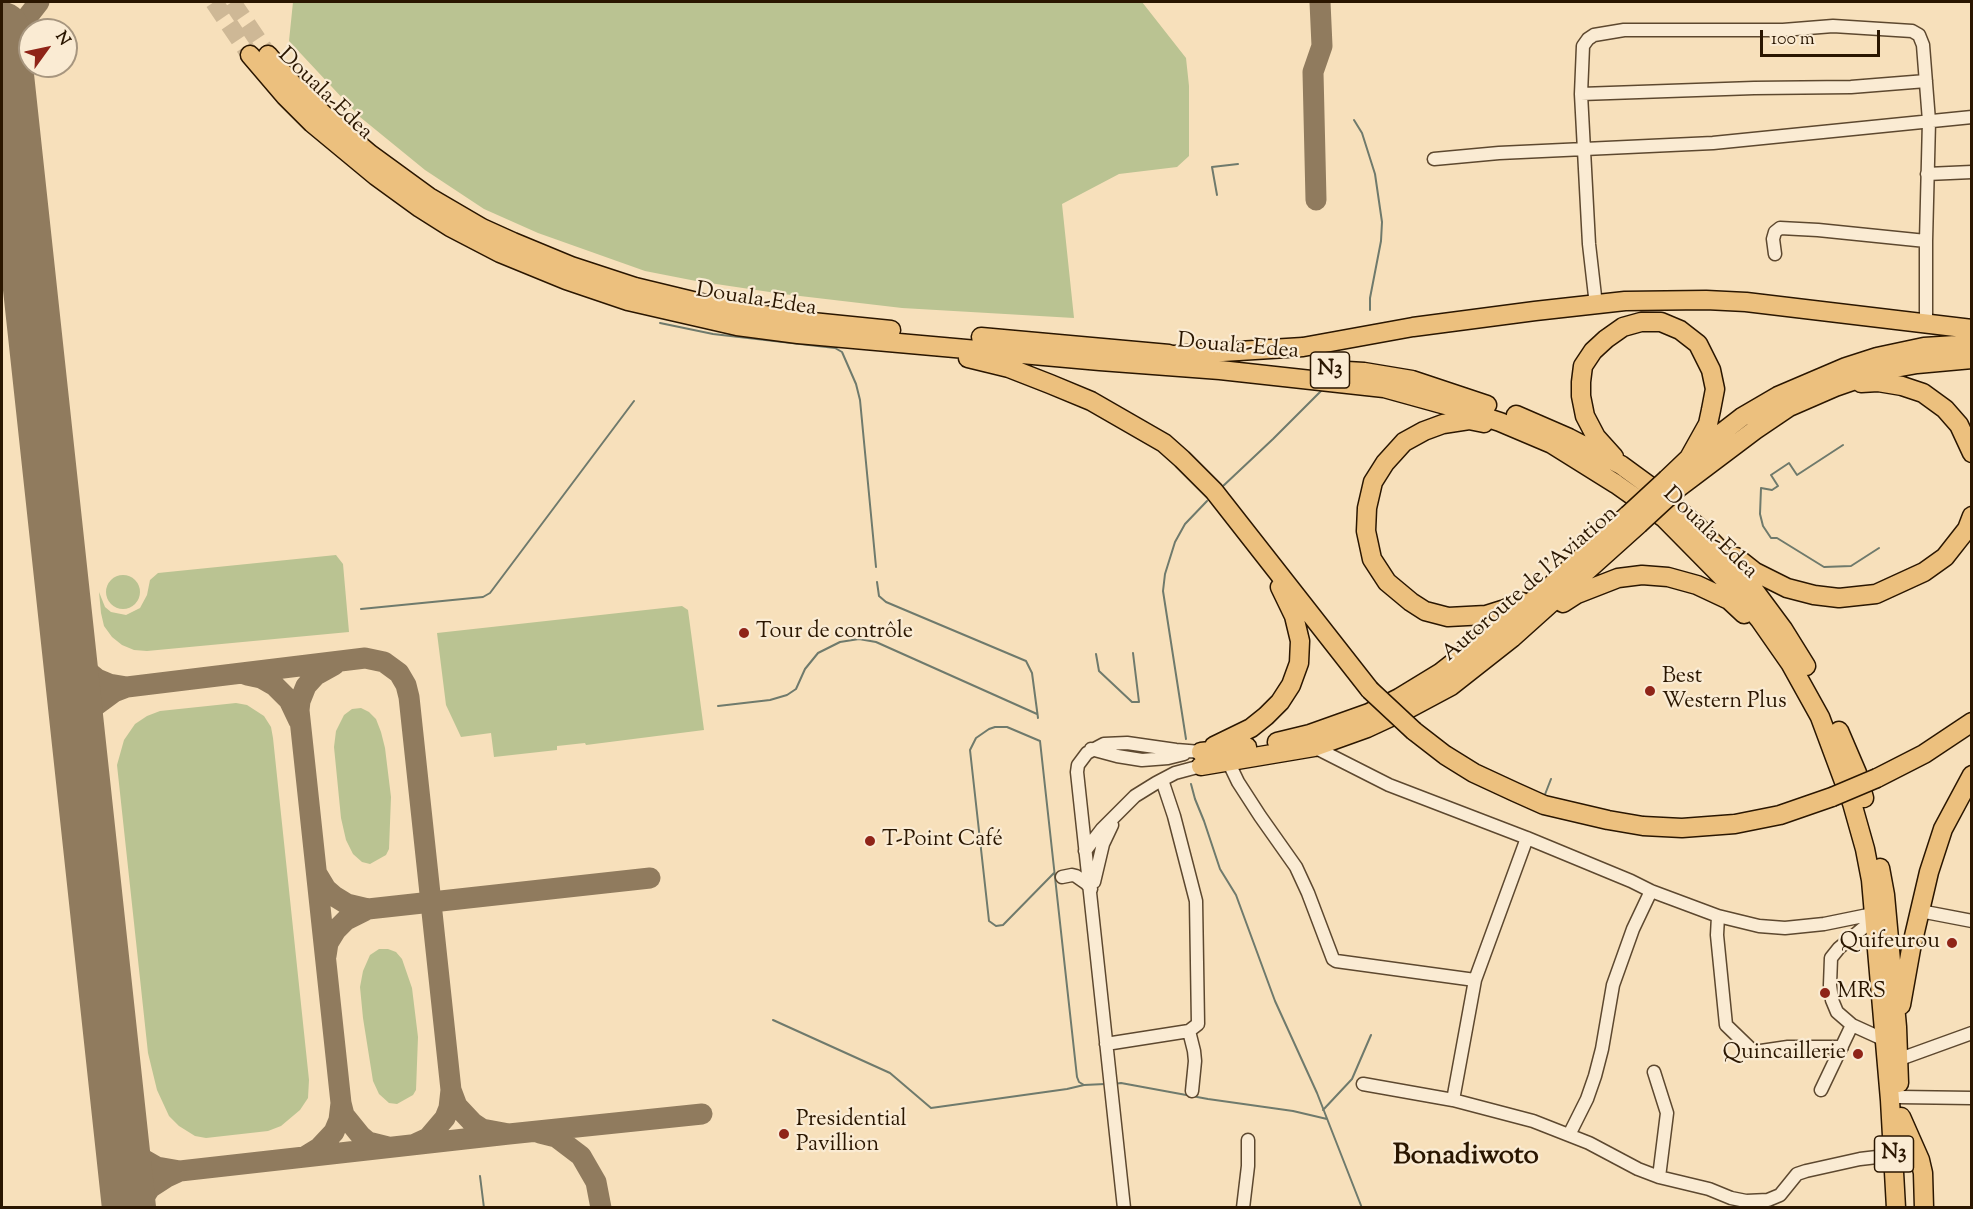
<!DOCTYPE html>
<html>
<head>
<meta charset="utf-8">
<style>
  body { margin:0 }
  #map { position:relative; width:1973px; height:1209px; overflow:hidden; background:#f7e0bb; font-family:"Sorts Mill Goudy",serif }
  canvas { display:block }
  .frame { position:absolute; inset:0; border:3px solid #2a1600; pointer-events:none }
  .north { position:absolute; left:18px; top:18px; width:60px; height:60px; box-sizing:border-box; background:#faebd3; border:2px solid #a7967f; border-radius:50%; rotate:57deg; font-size:16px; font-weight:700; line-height:24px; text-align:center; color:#2a1600 }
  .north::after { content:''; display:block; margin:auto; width:21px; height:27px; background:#8f2418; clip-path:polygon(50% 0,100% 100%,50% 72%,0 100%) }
  .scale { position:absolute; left:1760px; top:30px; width:120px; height:27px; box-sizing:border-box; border:3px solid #2a1600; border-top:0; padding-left:8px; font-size:18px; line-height:21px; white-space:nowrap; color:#2a1600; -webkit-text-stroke:4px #faebd3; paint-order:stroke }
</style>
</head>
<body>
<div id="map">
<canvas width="1973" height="1209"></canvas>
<div class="frame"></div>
<div class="north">N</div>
<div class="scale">100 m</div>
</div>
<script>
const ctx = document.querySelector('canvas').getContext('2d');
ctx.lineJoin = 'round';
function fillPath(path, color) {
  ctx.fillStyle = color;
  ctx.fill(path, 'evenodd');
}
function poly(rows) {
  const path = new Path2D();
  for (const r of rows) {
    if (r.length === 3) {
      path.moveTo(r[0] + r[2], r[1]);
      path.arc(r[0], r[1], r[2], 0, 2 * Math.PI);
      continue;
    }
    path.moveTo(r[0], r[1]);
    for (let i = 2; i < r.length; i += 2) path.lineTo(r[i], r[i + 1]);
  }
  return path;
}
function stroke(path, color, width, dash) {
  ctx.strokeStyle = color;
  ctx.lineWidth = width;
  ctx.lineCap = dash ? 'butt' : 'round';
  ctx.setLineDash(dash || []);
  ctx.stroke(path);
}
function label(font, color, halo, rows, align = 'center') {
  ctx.font = font + ' "Sorts Mill Goudy",serif';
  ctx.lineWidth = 4.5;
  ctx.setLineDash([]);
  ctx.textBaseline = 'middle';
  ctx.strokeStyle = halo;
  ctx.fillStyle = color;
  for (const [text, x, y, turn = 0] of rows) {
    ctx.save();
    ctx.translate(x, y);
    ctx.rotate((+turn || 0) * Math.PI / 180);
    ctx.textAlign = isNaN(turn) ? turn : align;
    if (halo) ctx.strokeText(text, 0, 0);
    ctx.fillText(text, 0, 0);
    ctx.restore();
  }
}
const green = poly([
  [293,2,1142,2,1186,58,1189,86,1189,156,1177,167,1119,174,1062,204,1074,318,902,308,783,294,696,281,645,271,538,233,484,209,425,170,360,117,289,41],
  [336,555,343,564,349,632,147,651,134,650,122,645,112,637,104,626,101,613,99,592,105,607,111,612,126,615,140,608,147,595,150,580,158,573],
  [123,592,17],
  [682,606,688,610,704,730,586,745,585,743,557,746,557,750,494,757,491,733,461,737,446,705,437,633],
  [236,703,247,705,264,716,271,727,273,738,309,1080,308,1098,300,1110,281,1126,268,1131,206,1138,195,1136,179,1126,169,1116,157,1090,148,1053,117,765,124,740,135,724,147,716,160,711],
  [361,708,369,712,376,719,381,732,385,748,391,797,389,849,386,855,370,864,362,862,353,854,346,840,341,818,334,747,336,731,344,715,352,709],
  [379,949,388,949,396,952,402,959,412,988,418,1037,416,1090,413,1095,397,1104,389,1103,379,1094,373,1081,363,1018,360,987,363,971,370,955]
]);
const stream = poly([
  [1354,120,1362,133,1375,174,1382,222,1381,241,1370,298,1370,310],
  [1217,195,1212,167,1238,164],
  [660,323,713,334,835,348,842,352,856,384,860,400,876,567],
  [1843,445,1797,475,1789,463,1771,475,1778,486,1772,490,1761,488,1760,514,1763,526,1771,538,1777,538,1824,567,1851,566,1879,548],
  [1222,487,1273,439,1323,389],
  [877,582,879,596,886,602,1026,661,1032,673,1038,718],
  [361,609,483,597,490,593,634,401],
  [1096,654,1099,671,1132,702,1139,702,1133,653],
  [718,706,770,700,787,695,796,689,805,669,818,653,840,642,859,639,876,642,1037,714],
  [1186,739,1163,591,1165,574,1175,542,1185,524,1207,501],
  [1191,784,1195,799,1204,821,1220,869,1236,895,1275,1001,1317,1093,1362,1208],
  [1544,797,1551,779],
  [1054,873,1003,925,996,926,989,921,970,750,976,738,989,729,995,727,1007,727,1040,741,1077,1077,1079,1082,1084,1085],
  [773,1020,890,1073,931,1108,1067,1089,1084,1085,1105,1084],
  [1114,1084,1121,1083,1208,1099,1293,1111,1327,1119],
  [1323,1110,1352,1079,1371,1035],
  [480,1176,484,1208]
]);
const taxiway = poly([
  [6,68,6,54,10,43,18,29,39,2],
  [1316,200,1313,72,1322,46,1320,2],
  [67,638,72,652,86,670,97,679,109,684,127,687,365,658,384,662,399,673,406,685,409,697,451,1090,457,1106,473,1123,482,1129,509,1134],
  [247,675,261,678,275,686,289,700,299,721],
  [79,745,84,724,95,706,114,692,127,687],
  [317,874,326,889,334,896,347,904,368,909],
  [326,956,328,943,336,930,346,920,368,909,650,878],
  [341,1103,344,1115,361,1136,368,1142,388,1147],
  [121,1129,133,1149,143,1159,157,1167,180,1171,509,1134,702,1114],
  [540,1133,556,1137,581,1156,596,1182,601,1208],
  [415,1144,428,1138,445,1118,449,1108,451,1090],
  [306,1156,319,1148,334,1132,339,1120,341,1103,299,710,300,701,306,686,316,675,334,665],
  [137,1208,150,1188,167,1177,180,1171]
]);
const runway = poly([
  [2,29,129,1208]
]);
const highwayTunnel = poly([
  [214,2,250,55],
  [232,2,268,55]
]);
const minor = poly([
  [1581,94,1754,88,1851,87,1926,81],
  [1434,159,1499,153,1713,143,1972,117],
  [1927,174,1972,172],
  [1775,254,1773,239,1775,232,1780,228,1818,230,1926,241],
  [1596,305,1589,244,1581,94,1583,46,1588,39,1594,35,1624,30,1783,30,1833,26,1912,31,1919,35,1923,45,1929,121,1926,241,1926,323],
  [1314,747,1389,785,1527,838,1631,881,1651,891,1718,916,1759,926,1785,928,1824,924,1873,914],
  [1091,749,1117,756,1142,760,1168,758,1184,754],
  [1226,757,1238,782,1260,816,1296,867,1308,893,1333,959,1336,961,1475,980],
  [1085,851,1102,829,1135,796,1156,783,1175,773,1201,766],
  [1062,877,1072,875,1076,876,1086,883,1091,889],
  [1094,882,1103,844,1112,825],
  [1920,911,1972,921],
  [1718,916,1717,935,1726,1025,1754,1052,1788,1047,1842,1047],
  [1874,919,1839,948,1831,958,1830,985,1832,1000,1837,1012,1852,1025,1885,1040],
  [1189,1031,1194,1051,1195,1061,1192,1091],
  [1106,1044,1189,1031,1198,1024,1196,901,1174,816,1162,780],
  [1900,1059,1972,1033],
  [1654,1072,1667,1113,1659,1177],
  [1363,1084,1453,1100,1533,1121,1589,1143,1638,1169,1659,1177,1709,1189,1731,1198,1746,1201,1768,1200,1780,1195,1797,1174,1806,1171,1860,1159,1894,1155],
  [1821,1090,1852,1025],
  [1899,1097,1972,1098],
  [1453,1100,1475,980,1527,838],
  [1569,1135,1587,1099,1595,1076,1602,1049,1613,985,1633,929,1651,891],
  [1124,1208,1077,772,1078,765,1087,753,1104,744,1127,743,1176,750,1201,752],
  [1243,1208,1248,1166,1248,1140]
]);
const highway = poly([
  [250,55,285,96,312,123,376,176,420,208,450,227,500,253,566,280,628,301,737,326,798,334,1100,361,1220,370,1384,388,1460,409,1500,422,1552,444,1616,484,1664,518,1735,590,1760,620,1790,663,1820,717,1852,803,1865,849,1871,880,1890,1100,1896,1208],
  [268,55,295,87,324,115,370,154,429,197,482,228,513,242,571,266,635,287,697,302,743,312,812,322,891,330],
  [981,337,1169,354],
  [1174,355,1303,347,1413,327,1535,311,1625,301,1706,300,1746,302,1972,329],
  [968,358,1009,368,1050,384,1091,401,1164,443,1182,459,1214,491,1370,690],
  [1330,370,1364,372,1412,380,1487,405],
  [1861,383,1878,382,1902,386,1923,393,1945,409,1959,425,1972,453],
  [1516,415,1569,438,1621,465,1662,495,1697,526,1740,571,1783,629,1806,666],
  [1484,423,1469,420,1443,424,1424,431,1404,442,1385,463,1373,482,1367,508,1366,531,1372,559,1387,582,1411,602,1425,611,1448,617,1486,615,1505,609,1522,602],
  [1614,457,1596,437,1585,416,1581,396,1581,382,1583,366,1593,351,1606,339,1623,327,1641,322,1661,322,1680,330,1698,344,1711,370,1715,389,1711,410,1708,424,1689,458],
  [1667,479,1689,458,1742,417,1778,396,1846,367,1877,357,1924,347,1972,344],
  [1678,488,1755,430,1789,407,1835,387,1884,370,1917,364,1972,359],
  [1736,557,1755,572,1787,588,1814,595,1839,598,1876,594,1924,572,1945,557,1967,529,1972,516],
  [1563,603,1577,594,1618,578,1642,575,1668,577,1697,585,1729,600,1744,614],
  [1414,731,1445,755,1474,773,1515,792,1544,805,1608,820,1643,826,1682,828,1735,824,1780,815,1832,797],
  [1839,731,1857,773,1864,798],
  [1277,742,1310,734,1369,713,1399,698,1440,673,1545,591,1628,515],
  [1214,746,1251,728,1266,716,1280,702,1291,685,1299,663,1300,641,1294,616,1280,587],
  [1201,752,1247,747],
  [1201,766,1314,747,1367,728,1408,709,1451,686,1512,638,1639,524],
  [1877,778,1924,754,1972,722],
  [1880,868,1885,895,1897,1027,1899,1083],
  [1901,1005,1911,949,1929,872,1943,829,1972,775],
  [1901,1117,1920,1160,1923,1173,1924,1208]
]);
const highwayBridge = poly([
  [1628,515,1667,479],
  [1639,524,1678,488],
  [1370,690,1414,731],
  [1832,797,1877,778]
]);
const markers = [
  [744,633,6,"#8f2418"],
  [1650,691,6,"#8f2418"],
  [870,841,6,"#8f2418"],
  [1952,943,6,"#8f2418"],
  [1825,993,6,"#8f2418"],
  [1858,1054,6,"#8f2418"],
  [784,1134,6,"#8f2418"]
];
const shields = [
  [1330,370,39],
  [1894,1154,39]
];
const shieldNames = [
  ["N3",1330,370],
  ["N3",1894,1154]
];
const streetNames = [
  ["Douala-Edea",324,95,44],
  ["Douala-Edea",756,301,9],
  ["Douala-Edea",1238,348,5],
  ["Douala-Edea",1709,534,44],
  ["Autoroute de l'Aviation",1531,585,-41]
];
const poiNames = [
  ["Tour de contrôle",756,633],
  ["Best",1662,678],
  ["Western Plus",1662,703],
  ["T-Point Café",882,841],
  ["Quifeurou",1940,943,"right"],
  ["MRS",1837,993],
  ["Quincaillerie",1846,1054,"right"],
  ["Presidential",796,1121],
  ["Pavillion",796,1146]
];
const districtNames = [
  ["Bonadiwoto",1466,1158]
];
fillPath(green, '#bac392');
stroke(stream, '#6f7a6c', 2);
stroke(taxiway, '#907b5e', 21);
stroke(runway, '#907b5e', 54);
stroke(highwayTunnel, '#ceb896', 18, [18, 9]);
stroke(minor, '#5d482f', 15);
stroke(highway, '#2a1600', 21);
stroke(minor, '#faebd3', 12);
stroke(highway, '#ecc07e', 18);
stroke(highwayBridge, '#2a1600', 21, []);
stroke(highwayBridge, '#ecc07e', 18);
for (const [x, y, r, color] of markers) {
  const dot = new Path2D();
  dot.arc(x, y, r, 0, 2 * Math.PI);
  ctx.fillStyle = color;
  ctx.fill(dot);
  stroke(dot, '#faebd3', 2);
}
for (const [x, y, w] of shields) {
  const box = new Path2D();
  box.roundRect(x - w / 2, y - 18, w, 36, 4.5);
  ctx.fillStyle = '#faebd3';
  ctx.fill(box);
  stroke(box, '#2a1600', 1.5);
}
label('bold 21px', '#2a1600', null, shieldNames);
label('22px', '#2a1600', '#faebd3', streetNames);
label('22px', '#2a1600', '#faebd3', poiNames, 'left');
label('bold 28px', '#2a1600', '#faebd3', districtNames);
</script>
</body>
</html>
